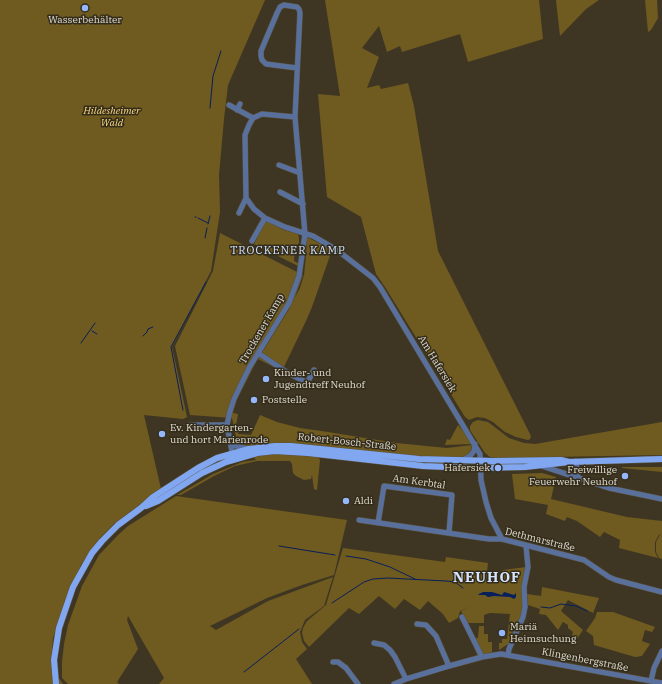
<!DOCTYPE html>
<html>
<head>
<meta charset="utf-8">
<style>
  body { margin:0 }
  canvas { display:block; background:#3e3623 }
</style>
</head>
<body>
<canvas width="662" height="684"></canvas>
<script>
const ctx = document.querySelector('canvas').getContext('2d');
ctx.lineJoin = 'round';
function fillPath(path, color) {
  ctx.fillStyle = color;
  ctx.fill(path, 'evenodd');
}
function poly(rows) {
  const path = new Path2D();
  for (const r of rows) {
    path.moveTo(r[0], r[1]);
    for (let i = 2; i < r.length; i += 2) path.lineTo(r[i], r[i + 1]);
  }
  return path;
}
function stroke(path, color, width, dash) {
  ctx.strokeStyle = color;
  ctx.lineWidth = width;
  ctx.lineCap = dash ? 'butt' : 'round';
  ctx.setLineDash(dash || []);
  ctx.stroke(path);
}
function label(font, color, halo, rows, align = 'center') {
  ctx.font = font + ' "IBM Plex Serif",serif';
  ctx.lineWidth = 3;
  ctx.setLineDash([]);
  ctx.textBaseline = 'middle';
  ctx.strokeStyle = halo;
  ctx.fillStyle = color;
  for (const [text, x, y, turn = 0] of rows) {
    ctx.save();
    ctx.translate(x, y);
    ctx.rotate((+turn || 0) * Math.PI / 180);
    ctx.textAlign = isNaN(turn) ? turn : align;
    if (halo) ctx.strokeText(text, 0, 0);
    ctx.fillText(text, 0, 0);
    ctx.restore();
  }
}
const green = poly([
  [0,0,265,0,228,85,224,119,219,175,220,212,211,271,172,347,187,417,183,419,144,415,161,489,115,523,99,539,81,565,71,587,53,638,51,667,63,684,0,684],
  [325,0,539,0,543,39,468,62,460,34,402,52,400,46,387,52,379,26,362,48,379,57,367,88,379,85,381,89,408,83,414,106,438,251,531,436,530,439,528,440,516,437,505,432,493,422,485,418,477,417,469,420,465,417,385,287,376,274,361,217,327,197,318,94,340,96],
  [556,0,599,0,586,9,560,36],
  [645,0,657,0,658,18,651,30,648,32],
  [266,221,284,230,298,234,299,238,299,243,295,247,294,261,298,263,298,266,254,244],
  [220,233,303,275,294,300,258,358,236,401,233,413,238,414,236,426,239,427,238,434,251,435,260,415,277,422,300,428,328,432,396,443,447,448,472,445,471,450,468,454,461,458,238,447,232,418,190,415,175,346,213,271],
  [307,237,332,250,312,307,306,321,288,311,300,288,304,275,306,256],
  [288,311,306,321,282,371,258,359],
  [478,420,488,422,509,438,524,443,535,444,662,422,662,455,496,458,490,457,485,453,470,430,470,426,473,422],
  [458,425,470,439,471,444,445,445,447,439,450,440],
  [281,453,318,456,320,460,317,490,314,489,312,475,311,479,304,480,296,476,293,473,292,464,290,461,257,461,235,466,214,476,181,495,177,495,213,474,242,462,256,460,252,455],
  [622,467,662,467,662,472,622,468],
  [542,473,556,477,551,499,627,517,662,521,662,534,659,535,655,542,655,552,658,558,619,548,620,540,604,532,600,537,577,521,567,517,565,521,546,514,548,505,515,499,512,474],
  [176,496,347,520,334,575,302,585,267,598,210,626,216,630,268,601,333,577,324,606,305,620,300,632,302,642,307,649,296,659,312,684,159,684,164,678,128,616,127,620,138,649,117,682,119,684,68,684,62,678,62,662,64,644,68,625,82,586,99,555,118,535,128,526],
  [662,534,662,559,659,558,656,552,656,542,660,535],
  [343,548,445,562,446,557,488,563,486,580,499,581,503,570,526,567,524,604,521,615,518,621,517,621,518,622,516,628,508,644,499,650,499,643,502,643,502,639,507,639,510,614,490,613,484,615,484,623,467,623,461,611,472,606,460,611,458,618,449,623,443,614,428,601,420,610,404,599,395,609,379,596,359,614,349,608,309,647,304,641,302,633,303,628,307,621,326,605],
  [542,587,599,598,593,613,568,600,561,611,583,630,577,639,572,635,573,632,568,628,568,625,563,622,558,630,546,615,539,614,540,609,528,605,527,594,541,596],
  [597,612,613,612,655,627,652,632,645,630,642,641,650,644,642,656,635,657,594,645,593,636,586,631,595,618],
  [479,626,484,626,484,634,488,634,488,642,492,642,492,652,478,657,470,638,478,638]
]);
const water = poly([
  [483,592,492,592,502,595,504,592,514,595,516,593,516,597,514,599,510,597,494,596,488,597,485,595,478,595,479,594]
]);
const stream = poly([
  [210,108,213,76,221,51],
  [195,217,196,217],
  [198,218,208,223],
  [208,224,210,216],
  [205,238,207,228],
  [92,331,97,334],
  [143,336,147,332,148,329,153,327],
  [81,343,95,323],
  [183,410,171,347,206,282],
  [279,546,335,555],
  [346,556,366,559,390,567,415,579],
  [332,603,364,582,373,579,388,578,446,581,455,582,463,588],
  [541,607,550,608,561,604,576,606,587,611],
  [244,672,299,629]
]);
const minor = poly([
  [229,105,253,118],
  [237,110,240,104],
  [295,117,262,114,253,118,249,125,245,135,246,198,254,209,265,218,285,227,313,236,337,250,373,278,380,287,480,454,481,480,486,502,491,518,502,539],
  [279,165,300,173],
  [280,192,303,204],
  [239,213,246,198],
  [252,241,265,218],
  [258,353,285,371,307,383,314,370],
  [190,425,227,425],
  [230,439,236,446,249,449],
  [233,457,227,425,230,411,234,399,249,368,289,303,299,276,305,234,295,117,300,13,299,9,297,7,284,5,280,7,277,13,261,51,261,56,262,60,266,64,297,68],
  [463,460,470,456,474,451,475,444],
  [576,461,578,477],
  [542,466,609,488,662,499],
  [359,520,489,539,502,539,584,560,609,577,616,580,662,592],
  [378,523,384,486,452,495,449,533],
  [462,617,482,657],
  [417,624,426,625,436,636,449,666],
  [374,643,384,645,390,650,395,657,406,679],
  [508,655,509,649,523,617,525,607,524,587,528,567,526,546],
  [333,662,338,662,346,668,358,684],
  [651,681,654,668,662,651],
  [394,684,406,679,449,666,482,657,501,654,662,683]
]);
const major = poly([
  [146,506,158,501,202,473,226,462,257,453,275,451,308,453,423,466,471,468,525,467,569,462,662,459],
  [56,684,54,660,59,628,73,587,92,553,102,541,118,525,141,508,153,497,198,468,217,458,249,449,275,446,291,446,419,459,493,461,561,460,569,462]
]);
const markers = [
  [85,8,4,"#94b7fd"],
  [266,379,4,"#94b7fd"],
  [254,400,4,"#94b7fd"],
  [162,434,4,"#94b7fd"],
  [498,468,4,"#94b7fd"],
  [625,476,4,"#94b7fd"],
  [346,501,4,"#94b7fd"],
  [502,633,4,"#94b7fd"]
];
const poiNames = [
  ["Wasserbehälter",85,20,"center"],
  ["Kinder- und",274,373],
  ["Jugendtreff Neuhof",274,385],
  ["Poststelle",262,400],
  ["Ev. Kindergarten-",170,428],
  ["und hort Marienrode",170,440],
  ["Hafersiek",490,468,"right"],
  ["Freiwillige",617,470,"right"],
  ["Feuerwehr Neuhof",617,482,"right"],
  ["Aldi",354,501],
  ["Mariä",510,627],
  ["Heimsuchung",510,639]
];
const parkNames = [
  ["Hildesheimer",112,111],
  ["Wald",112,123]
];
const streetNames = [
  ["Trockener Kamp",262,329,-60],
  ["Am Hafersiek",437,364,59],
  ["Robert-Bosch-Straße",347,442,6],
  ["Am Kerbtal",419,482,8],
  ["Dethmarstraße",540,540,14],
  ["Klingenbergstraße",585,660,11]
];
const neighbourhoodNames = [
  ["TROCKENER KAMP",288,251]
];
const districtNames = [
  ["NEUHOF",487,578]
];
fillPath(green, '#6f5a1f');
fillPath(water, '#071f5a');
stroke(stream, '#071f5a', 1);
stroke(minor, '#5b5442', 6);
stroke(major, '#5b5442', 7);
stroke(minor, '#59709d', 5);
stroke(major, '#82a7f1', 6);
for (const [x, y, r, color] of markers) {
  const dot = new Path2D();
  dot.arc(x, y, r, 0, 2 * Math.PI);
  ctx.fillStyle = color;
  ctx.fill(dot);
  stroke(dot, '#332c1a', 1.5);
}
label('10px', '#e0dbd0', '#332c1a', poiNames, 'left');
label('italic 10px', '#fcda84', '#332c1a', parkNames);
label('10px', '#e0dbd0', '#332c1a', streetNames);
ctx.letterSpacing = '1px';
label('11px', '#d5e4ff', '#332c1a', neighbourhoodNames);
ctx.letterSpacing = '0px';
ctx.letterSpacing = '1px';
label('bold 14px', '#d5e4ff', '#332c1a', districtNames);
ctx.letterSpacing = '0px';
</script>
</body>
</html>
